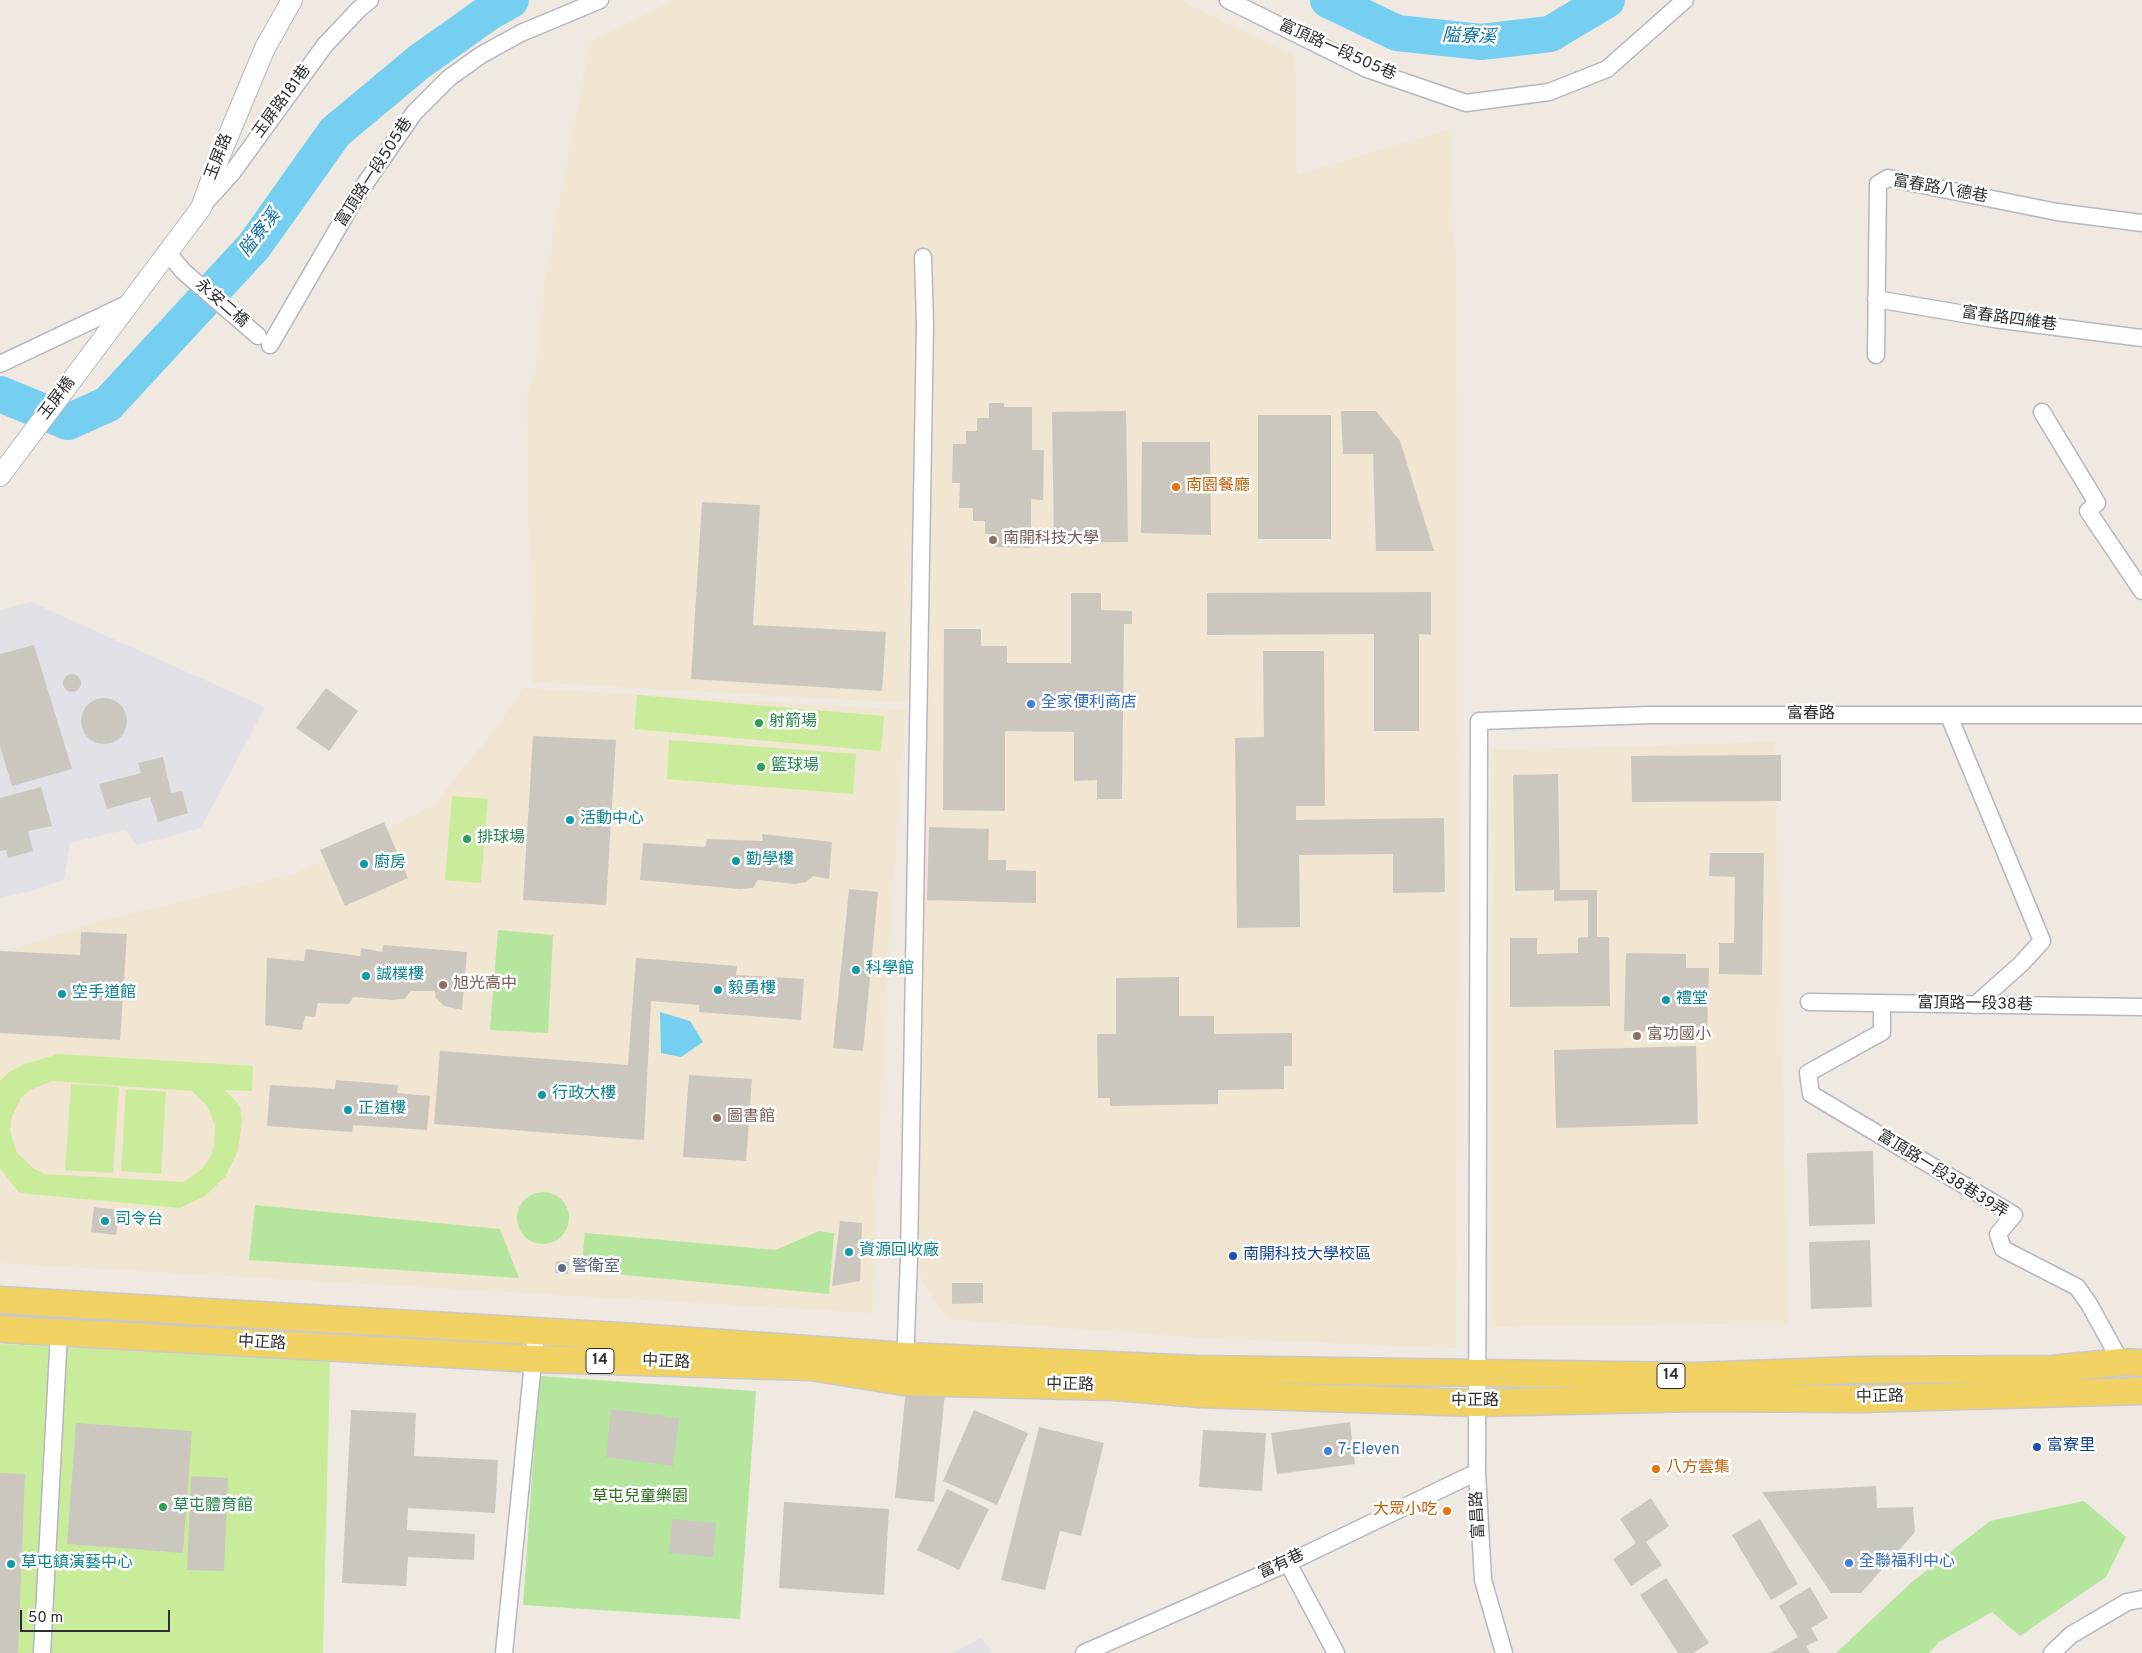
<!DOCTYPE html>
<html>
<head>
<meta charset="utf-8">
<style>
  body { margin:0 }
  #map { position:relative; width:2142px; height:1653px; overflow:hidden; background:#efe9e1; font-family:Overpass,sans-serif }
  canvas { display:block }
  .scale { position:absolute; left:20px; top:1610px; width:150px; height:22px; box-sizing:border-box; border:2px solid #2e2e2e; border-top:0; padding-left:6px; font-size:15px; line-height:18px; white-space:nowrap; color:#2e2e2e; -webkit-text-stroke:4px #fff; paint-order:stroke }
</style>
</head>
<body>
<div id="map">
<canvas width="2142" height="1653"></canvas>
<div class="scale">50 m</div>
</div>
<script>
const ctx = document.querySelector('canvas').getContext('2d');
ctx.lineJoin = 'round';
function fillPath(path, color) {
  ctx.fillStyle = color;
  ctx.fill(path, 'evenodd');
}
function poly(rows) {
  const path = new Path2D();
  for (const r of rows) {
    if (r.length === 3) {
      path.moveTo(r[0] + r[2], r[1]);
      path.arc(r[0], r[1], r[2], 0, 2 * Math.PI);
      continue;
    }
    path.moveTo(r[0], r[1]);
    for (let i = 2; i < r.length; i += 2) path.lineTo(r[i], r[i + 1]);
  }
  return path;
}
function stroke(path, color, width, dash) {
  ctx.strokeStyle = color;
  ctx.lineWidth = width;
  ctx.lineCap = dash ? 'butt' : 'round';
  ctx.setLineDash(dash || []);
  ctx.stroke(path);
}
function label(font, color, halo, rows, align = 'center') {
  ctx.font = font + ' Overpass,"Noto Sans TC",sans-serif';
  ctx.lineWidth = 5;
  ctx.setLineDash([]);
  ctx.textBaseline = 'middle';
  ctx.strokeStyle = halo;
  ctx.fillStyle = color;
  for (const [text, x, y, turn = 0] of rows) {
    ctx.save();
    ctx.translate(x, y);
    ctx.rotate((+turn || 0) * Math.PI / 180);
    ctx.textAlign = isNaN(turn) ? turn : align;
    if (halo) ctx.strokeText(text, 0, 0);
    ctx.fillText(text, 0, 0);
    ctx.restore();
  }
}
const industrial = poly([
  [31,602,265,707,201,828,137,845,125,830,70,843,64,879,31,891,0,898,0,610],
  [981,1638,992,1653,953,1653]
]);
const education = poly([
  [675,0,1179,0,1295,56,1297,175,1450,129,1457,291,1459,915,1456,1348,1202,1338,947,1319,922,1280,907,1181,928,704,532,682,526,397,538,359,544,281,590,42],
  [523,688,906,710,885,1018,873,1313,0,1263,0,953,104,920,295,874,435,805,474,754,488,740],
  [1775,742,1789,1323,1491,1327,1493,750]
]);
const green = poly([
  [498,930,553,935,548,1033,490,1030],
  [543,1218,26],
  [255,1205,500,1229,519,1278,249,1260],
  [819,1231,834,1233,829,1294,581,1271,585,1233,776,1250],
  [539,1376,756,1391,740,1619,523,1605],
  [2084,1501,2126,1537,2106,1577,2020,1636,1992,1612,1939,1642,1929,1653,1836,1653,1912,1582,1990,1521]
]);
const pitch = poly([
  [637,695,884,716,881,751,634,729],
  [669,740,856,754,853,794,667,779],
  [452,796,488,799,481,883,445,880],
  [59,1054,253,1066,252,1091,225,1090,240,1106,242,1121,238,1151,225,1177,205,1196,180,1208,19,1193,0,1168,0,1081,8,1073,24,1064],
  [52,1081,192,1091,207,1106,215,1125,214,1147,210,1158,203,1168,184,1182,45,1174,34,1169,17,1153,10,1131,11,1119,21,1098,30,1090],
  [71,1084,119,1087,113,1173,65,1170],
  [126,1089,166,1092,161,1174,121,1171],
  [0,1344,330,1360,323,1653,0,1653]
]);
const water = poly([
  [660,1012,690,1021,703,1042,681,1057,661,1053]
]);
const river = poly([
  [1328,0,1397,33,1481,42,1550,34,1607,0],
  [0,394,68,422,108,404,254,246,335,132,419,62,488,13,511,0]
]);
const building = poly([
  [989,403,1004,403,1004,407,1032,407,1032,450,1044,450,1043,500,1031,499,1031,548,996,547,996,534,985,534,985,521,973,521,973,508,959,508,960,483,952,483,953,444,966,444,966,431,977,431,977,418,989,418],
  [1126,411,1128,542,1054,543,1052,412],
  [1341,411,1376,411,1400,441,1434,551,1376,551,1373,454,1343,454],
  [1258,415,1331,415,1331,539,1258,539],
  [1142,442,1210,442,1211,535,1141,533],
  [702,502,760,505,753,625,886,632,882,691,691,679],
  [1431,592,1431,635,1419,634,1419,731,1374,731,1374,634,1207,635,1207,593],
  [1071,593,1101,593,1101,610,1132,611,1132,624,1124,624,1122,799,1097,799,1097,780,1074,781,1074,732,1005,731,1005,811,943,810,944,629,981,629,981,646,1007,646,1007,663,1071,663],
  [34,645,72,769,12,786,0,746,0,654],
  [1263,651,1324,651,1325,806,1296,806,1296,820,1444,818,1445,892,1393,893,1393,854,1299,855,1300,927,1237,928,1235,738,1264,737],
  [72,683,9],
  [326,688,358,711,329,751,296,728],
  [104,721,23],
  [533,736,616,740,606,905,523,900],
  [1781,755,1781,801,1632,802,1631,756],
  [163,757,171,793,182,791,188,813,158,822,150,797,107,809,99,784,141,773,138,763],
  [1558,774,1560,890,1597,890,1597,937,1609,937,1610,1006,1510,1007,1510,938,1537,938,1537,954,1578,953,1578,938,1588,937,1588,900,1554,901,1554,890,1515,891,1513,775],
  [41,787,52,826,28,831,33,851,8,858,6,850,0,851,0,798],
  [384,822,408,878,345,906,320,850],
  [929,827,989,829,988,860,1006,860,1006,870,1036,871,1036,903,927,900],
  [762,834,832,842,829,879,813,876,806,882,795,884,758,880,753,888,740,889,640,880,643,843,705,847,707,839,763,841],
  [1710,853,1764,853,1762,975,1719,974,1719,943,1734,943,1735,877,1709,876],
  [849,889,878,892,863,1051,833,1048],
  [81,932,127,934,120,1040,0,1033,0,951,80,955],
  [383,945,467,952,462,1010,444,1006,436,998,435,991,411,991,404,999,392,1000,353,997,349,1004,318,1003,315,1017,305,1016,302,1030,265,1025,267,958,304,961,306,949,360,956,361,948,382,952],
  [1626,953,1686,954,1686,968,1709,968,1707,1033,1624,1031],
  [636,958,737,966,736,975,804,979,801,1020,699,1012,699,1005,651,1001,644,1140,434,1124,440,1051,628,1065],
  [1179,977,1179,1016,1214,1016,1214,1034,1292,1033,1292,1066,1284,1066,1284,1089,1218,1090,1218,1104,1110,1106,1110,1098,1098,1098,1097,1034,1116,1034,1116,978],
  [1696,1046,1698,1124,1556,1128,1554,1050],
  [689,1075,752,1079,746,1161,683,1157],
  [336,1080,398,1085,397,1093,430,1096,427,1130,353,1125,352,1132,267,1126,270,1085,335,1089],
  [1873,1151,1875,1224,1809,1226,1807,1153],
  [94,1207,119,1210,116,1235,91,1232],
  [840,1221,862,1223,860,1281,832,1286],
  [1870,1240,1872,1307,1811,1309,1809,1242],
  [556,1261,569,1262,568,1274,555,1273],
  [952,1283,983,1283,983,1303,952,1304],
  [906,1389,945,1393,934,1502,895,1498],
  [611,1409,679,1418,673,1466,606,1457],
  [351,1410,416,1413,414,1456,498,1460,495,1513,408,1508,407,1530,475,1534,474,1560,408,1557,406,1586,342,1583],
  [974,1410,1028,1433,997,1505,943,1481],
  [1350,1422,1355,1464,1277,1474,1271,1433],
  [76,1423,192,1431,183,1553,67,1544],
  [1039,1427,1104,1443,1081,1536,1060,1531,1045,1590,1001,1580],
  [1203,1430,1266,1433,1262,1491,1199,1487],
  [0,1473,25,1474,18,1653,0,1653],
  [191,1476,228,1478,224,1571,187,1570],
  [1876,1486,1877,1508,1913,1507,1915,1532,1861,1593,1831,1593,1762,1492],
  [947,1489,989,1509,959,1570,917,1550],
  [1651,1498,1669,1526,1646,1542,1662,1565,1631,1586,1613,1559,1636,1543,1620,1519],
  [784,1502,889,1509,884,1595,779,1588],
  [672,1519,716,1523,713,1557,669,1553],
  [1760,1519,1798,1584,1771,1600,1732,1535],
  [1666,1578,1709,1643,1693,1653,1678,1653,1640,1595],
  [1810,1587,1828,1618,1811,1628,1818,1640,1806,1646,1810,1653,1770,1653,1798,1637,1779,1606]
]);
const minor = poly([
  [1228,0,1367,69,1466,103,1549,92,1607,69,1685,0],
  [205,203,232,173,325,45,359,9,370,0],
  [167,252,184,272,258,336],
  [1876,299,1994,319,2142,338],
  [270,345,356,197,414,113,449,78,481,55,521,33,600,0],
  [1876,355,1878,184,1888,178,2057,212,2142,223],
  [0,364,129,303],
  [2042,412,2097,503,2088,511,2142,591],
  [1949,716,2042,941,2021,964,1975,1005],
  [1809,1002,2142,1007],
  [1882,1003,1882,1032,1808,1073,1811,1094,2014,1215,1998,1234,2003,1249,2077,1287,2089,1304,2121,1362],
  [905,1365,909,1257,925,325,923,257],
  [1288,1563,1336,1653],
  [42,1653,59,1333],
  [504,1653,536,1332],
  [1084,1653,1288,1563,1477,1472],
  [1504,1653,1483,1580,1477,1472,1479,721,1650,715,2142,715],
  [2052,1653,2071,1635,2127,1602,2142,1599]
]);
const tertiary = poly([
  [0,476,201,208,219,158,265,48,292,0]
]);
const primary = poly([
  [0,1300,636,1337,905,1356,1199,1369,1693,1376,1858,1370,2052,1369,2121,1362,2142,1363],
  [0,1329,535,1359,811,1367,904,1382,1114,1387,1200,1394,1476,1403,1696,1398,1861,1399,2142,1391]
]);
const markers = [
  [1176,487,5,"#e8710a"],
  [993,540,5,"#8d6e63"],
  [1031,704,5,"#3f7fe0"],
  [759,723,5,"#2e9e5b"],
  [761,767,5,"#2e9e5b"],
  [570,820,5,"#0f9aa8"],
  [467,839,5,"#2e9e5b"],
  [736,861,5,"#0f9aa8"],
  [364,864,5,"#0f9aa8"],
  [856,970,5,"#0f9aa8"],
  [366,976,5,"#0f9aa8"],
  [443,985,5,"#8d6e63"],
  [718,990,5,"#0f9aa8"],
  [62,994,5,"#0f9aa8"],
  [1666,1000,5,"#0f9aa8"],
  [1637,1036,5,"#8d6e63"],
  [542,1095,5,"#0f9aa8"],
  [348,1110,5,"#0f9aa8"],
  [717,1118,5,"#8d6e63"],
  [105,1221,5,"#0f9aa8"],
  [849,1252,5,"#0f9aa8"],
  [1233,1256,5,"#1a4fb4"],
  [562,1268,5,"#5c6f8a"],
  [2037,1447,5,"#1a4fb4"],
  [1328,1451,5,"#3f7fe0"],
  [1656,1469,5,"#e8710a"],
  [163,1507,5,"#2e9e5b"],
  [1447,1511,5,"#e8710a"],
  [1849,1563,5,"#3f7fe0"],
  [11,1564,5,"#0f9aa8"]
];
const shields = [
  [600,1361,28],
  [1671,1376,28]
];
const shieldNames = [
  ["14",600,1361],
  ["14",1671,1376]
];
const streetNames = [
  ["富頂路一段505巷",1337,51,24],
  ["玉屏路181巷",283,102,-54],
  ["玉屏路",220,157,-69],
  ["富頂路一段505巷",375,173,-57],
  ["富春路八德巷",1940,190,10],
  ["永安二橋",221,304,41],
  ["富春路四維巷",2009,320,8],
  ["玉屏橋",58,399,-53],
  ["富春路",1811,715],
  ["富頂路一段38巷",1975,1005,1],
  ["富頂路一段38巷39弄",1942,1175,32],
  ["中正路",262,1344,3],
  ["中正路",666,1363,2],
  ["中正路",1070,1386,1],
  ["中正路",1880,1398,-1],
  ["中正路",1475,1402],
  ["富昌路",1479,1515,-93],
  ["富有巷",1282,1565,-25]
];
const foodNames = [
  ["南園餐廳",1186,487],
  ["八方雲集",1666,1469],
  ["大眾小吃",1437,1511,"right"]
];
const educationNames = [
  ["南開科技大學",1003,540],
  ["旭光高中",453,985],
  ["富功國小",1647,1036],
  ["圖書館",727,1118]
];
const shopNames = [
  ["全家便利商店",1041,704],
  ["7-Eleven",1338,1451],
  ["全聯福利中心",1859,1563]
];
const leisureNames = [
  ["射箭場",769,723],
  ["籃球場",771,767],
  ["排球場",477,839],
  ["草屯體育館",173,1507]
];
const cultureNames = [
  ["活動中心",580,820],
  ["勤學樓",746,861],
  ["廚房",374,864],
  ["科學館",866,970],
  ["誠樸樓",376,976],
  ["毅勇樓",728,990],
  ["空手道館",72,994],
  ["禮堂",1676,1000],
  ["行政大樓",552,1095],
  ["正道樓",358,1110],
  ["司令台",115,1221],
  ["資源回收廠",859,1252],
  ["草屯鎮演藝中心",21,1564]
];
const transitNames = [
  ["南開科技大學校區",1243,1256],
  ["富寮里",2047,1447]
];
const serviceNames = [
  ["警衛室",572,1268]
];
const parkNames = [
  ["草屯兒童樂園",640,1498]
];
const waterNames = [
  ["隘寮溪",1469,38,2],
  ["隘寮溪",261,234,-52]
];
fillPath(industrial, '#e3e1e8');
fillPath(education, '#f0e6d1');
fillPath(green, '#b6e59e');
fillPath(pitch, '#c9ec9a');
fillPath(water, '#75cff0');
stroke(river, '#75cff0', 36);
fillPath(building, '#cbc7bf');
stroke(minor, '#b4b7c1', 19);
stroke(tertiary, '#b4b7c1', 22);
stroke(primary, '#c9c9c9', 29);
stroke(minor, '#fff', 16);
stroke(tertiary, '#fff', 20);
stroke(primary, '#f2d163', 26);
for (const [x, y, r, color] of markers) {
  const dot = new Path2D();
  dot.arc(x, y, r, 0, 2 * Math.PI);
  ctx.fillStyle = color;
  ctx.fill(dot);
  stroke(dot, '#fff', 2);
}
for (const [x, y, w] of shields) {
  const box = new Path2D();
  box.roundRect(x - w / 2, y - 12.5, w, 25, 4);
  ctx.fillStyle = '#fff';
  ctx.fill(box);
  stroke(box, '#2e2e2e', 1);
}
label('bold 15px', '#2e2e2e', null, shieldNames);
label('16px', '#2e2e2e', '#fff', streetNames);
label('16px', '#c56008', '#fff', foodNames, 'left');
label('16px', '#785e54', '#fff', educationNames, 'left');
label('16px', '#366cbe', '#fff', shopNames, 'left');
label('16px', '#27864d', '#fff', leisureNames, 'left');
label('16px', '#0d838f', '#fff', cultureNames, 'left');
label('16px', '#164399', '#fff', transitNames, 'left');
label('16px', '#4e5e75', '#fff', serviceNames, 'left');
label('16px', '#2c6e1b', '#fff', parkNames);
label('italic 18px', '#0d6fa3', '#fff', waterNames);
</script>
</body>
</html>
